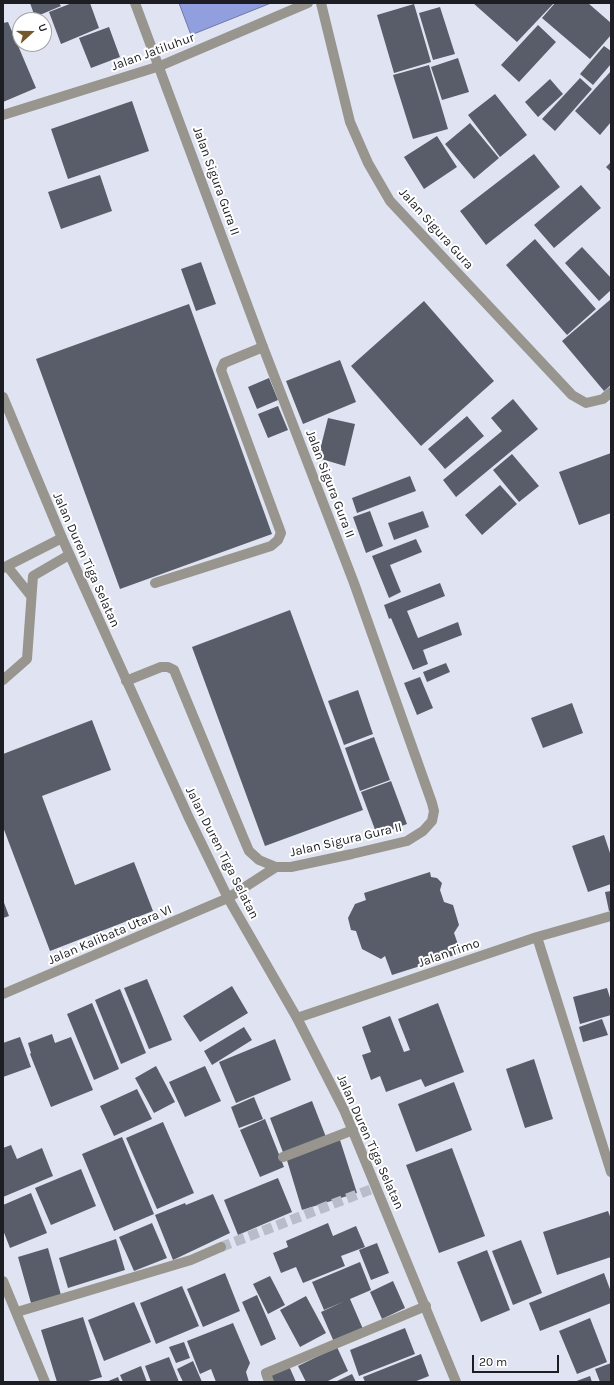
<!DOCTYPE html>
<html>
<head>
<meta charset="utf-8">
<style>
  body { margin:0 }
  #map { position:relative; width:614px; height:1385px; overflow:hidden; background:#e0e4f2; font-family:Karla,sans-serif }
  canvas { display:block }
  .frame { position:absolute; inset:0; border:4px solid #1d1e23; pointer-events:none }
  .north { position:absolute; left:12px; top:12px; width:40px; height:40px; box-sizing:border-box; background:#fff; border:1px solid #a5a5a7; border-radius:50%; rotate:69deg; font-size:11px; font-weight:700; line-height:16px; text-align:center; color:#1d1e23 }
  .north::after { content:''; display:block; margin:auto; width:14px; height:18px; background:#75592c; clip-path:polygon(50% 0,100% 100%,50% 72%,0 100%) }
  .scale { position:absolute; left:472px; top:1355px; width:87px; height:18px; box-sizing:border-box; border:2px solid #1d1e23; border-top:0; padding-left:5px; font-size:12px; line-height:14px; white-space:nowrap; color:#1d1e23; -webkit-text-stroke:3px #fff; paint-order:stroke }
</style>
</head>
<body>
<div id="map">
<canvas width="614" height="1385"></canvas>
<div class="frame"></div>
<div class="north">U</div>
<div class="scale">20 m</div>
</div>
<script>
const ctx = document.querySelector('canvas').getContext('2d');
ctx.lineJoin = 'round';
function fillPath(path, color) {
  ctx.fillStyle = color;
  ctx.fill(path, 'evenodd');
}
function poly(rows) {
  const path = new Path2D();
  for (const r of rows) {
    path.moveTo(r[0], r[1]);
    for (let i = 2; i < r.length; i += 2) path.lineTo(r[i], r[i + 1]);
  }
  return path;
}
function stroke(path, color, width, dash) {
  ctx.strokeStyle = color;
  ctx.lineWidth = width;
  ctx.lineCap = dash ? 'butt' : 'round';
  ctx.setLineDash(dash || []);
  ctx.stroke(path);
}
function label(font, color, halo, rows, align = 'center') {
  ctx.font = font + ' Karla,sans-serif';
  ctx.lineWidth = 4;
  ctx.setLineDash([]);
  ctx.textBaseline = 'middle';
  ctx.strokeStyle = halo;
  ctx.fillStyle = color;
  for (const [text, x, y, turn = 0] of rows) {
    ctx.save();
    ctx.translate(x, y);
    ctx.rotate((+turn || 0) * Math.PI / 180);
    ctx.textAlign = isNaN(turn) ? turn : align;
    if (halo) ctx.strokeText(text, 0, 0);
    ctx.fillText(text, 0, 0);
    ctx.restore();
  }
}
const water = poly([
  [179,3,271,3,191,35,179,3]
]);
const building = poly([
  [30,3,59,3,61,6,35,17],
  [72,3,90,3,99,28,61,44,49,12],
  [473,3,554,3,517,42],
  [555,3,588,3,611,23,611,35,590,59,542,18],
  [414,4,431,62,394,73,377,15],
  [440,7,455,54,433,60,419,13],
  [8,22,36,88,3,102,3,23],
  [538,25,556,42,519,82,501,65],
  [109,27,120,57,91,68,79,38],
  [604,46,611,51,611,64,593,85,580,74],
  [458,58,469,92,442,100,431,67],
  [429,65,448,129,413,139,393,75],
  [611,71,611,122,600,135,575,111],
  [580,78,592,89,555,131,542,119],
  [550,79,563,94,538,117,525,102],
  [495,94,527,135,500,157,468,115],
  [132,101,149,151,68,179,51,129],
  [470,123,499,158,474,179,445,144],
  [437,136,457,167,424,189,404,157],
  [534,154,560,187,486,245,460,211],
  [611,162,611,172,606,167],
  [100,175,112,211,61,229,48,192],
  [581,185,601,208,554,248,534,225],
  [535,239,596,309,567,335,506,265],
  [582,247,611,278,611,290,599,301,565,263],
  [201,262,216,304,196,311,181,269],
  [611,299,611,385,604,391,562,341],
  [424,301,494,381,421,446,351,366],
  [189,304,272,534,120,589,36,359],
  [340,360,356,402,303,424,286,381],
  [269,378,278,400,257,409,248,387],
  [513,399,538,429,456,497,443,480,502,431,491,418],
  [278,406,288,430,268,438,258,414],
  [467,416,484,436,445,469,428,449],
  [328,418,355,424,345,466,318,458],
  [611,453,611,513,579,525,559,472],
  [512,454,539,486,519,502,493,470],
  [410,476,416,491,357,513,352,498],
  [500,485,517,504,482,535,465,515],
  [370,511,383,546,366,553,353,517],
  [423,511,429,527,394,540,388,523],
  [416,539,422,552,390,565,401,592,389,598,372,556],
  [440,583,445,596,407,611,418,638,458,622,462,635,423,650,428,664,413,670,391,618,389,619,384,605],
  [290,610,363,810,265,846,192,647],
  [446,663,450,672,427,682,423,672],
  [420,677,433,708,417,715,404,683],
  [358,690,373,734,344,745,328,701],
  [572,703,583,733,543,748,531,718],
  [92,720,111,770,42,796,75,885,134,862,153,911,50,951,3,827,3,754],
  [374,737,390,780,360,791,345,748],
  [391,781,407,824,377,835,361,792],
  [604,835,611,856,611,884,588,892,572,846],
  [430,872,431,877,437,878,442,883,440,890,444,902,453,905,459,925,454,933,461,953,392,975,385,956,381,959,362,949,356,931,351,930,348,918,355,904,366,900,364,893],
  [611,891,611,911,609,911,605,892],
  [3,900,9,916,3,918],
  [147,979,172,1040,149,1049,124,988],
  [232,986,248,1013,200,1042,183,1016],
  [607,988,611,1001,611,1015,580,1024,573,997],
  [120,989,146,1053,121,1064,95,1000],
  [92,1003,119,1069,94,1080,67,1014],
  [438,1003,464,1072,425,1087,421,1079,386,1092,380,1076,371,1080,362,1055,371,1052,362,1027,390,1016,404,1052,410,1050,398,1019],
  [602,1019,608,1035,583,1042,579,1027],
  [244,1027,252,1040,212,1065,204,1051],
  [52,1034,55,1043,71,1037,93,1090,51,1107,30,1054,31,1053,28,1043],
  [20,1037,31,1067,3,1077,3,1043],
  [275,1039,291,1080,236,1103,219,1062],
  [534,1059,553,1119,525,1128,506,1069],
  [156,1066,175,1102,154,1113,135,1078],
  [205,1066,221,1101,185,1117,169,1082],
  [454,1082,472,1130,416,1152,398,1104],
  [137,1089,152,1119,114,1136,100,1106],
  [254,1097,263,1119,239,1128,231,1107],
  [312,1101,326,1137,284,1155,270,1118],
  [265,1119,284,1167,260,1177,240,1130],
  [163,1122,194,1193,157,1209,126,1138],
  [122,1137,154,1214,114,1231,82,1154],
  [340,1140,357,1193,302,1210,286,1157],
  [11,1145,17,1159,42,1148,53,1176,3,1197,3,1148],
  [452,1148,485,1236,439,1253,406,1165],
  [81,1169,96,1206,51,1225,35,1188],
  [278,1178,292,1212,238,1235,224,1200],
  [31,1193,47,1233,10,1248,3,1230,3,1205],
  [213,1194,230,1233,173,1260,155,1215,185,1203,186,1205],
  [608,1211,611,1219,611,1257,557,1275,543,1232],
  [152,1223,167,1258,134,1271,119,1237],
  [328,1223,333,1236,356,1226,365,1247,341,1256,345,1266,303,1283,296,1267,281,1273,273,1253,288,1247,286,1241],
  [116,1239,125,1270,68,1288,59,1258],
  [521,1240,542,1293,513,1305,492,1251],
  [377,1243,389,1273,371,1280,359,1250],
  [48,1248,61,1295,31,1303,18,1257],
  [487,1250,510,1310,481,1322,457,1262],
  [360,1262,371,1290,350,1299,363,1329,334,1342,321,1312,345,1301,324,1310,312,1282],
  [225,1273,240,1311,203,1327,187,1289],
  [604,1273,611,1292,611,1303,540,1331,529,1303],
  [270,1276,285,1305,268,1314,253,1284],
  [393,1281,405,1308,382,1319,370,1292],
  [182,1286,199,1326,156,1344,140,1303],
  [257,1295,276,1339,261,1346,242,1302],
  [306,1296,326,1333,300,1347,280,1310],
  [134,1302,151,1342,104,1361,88,1320],
  [83,1317,102,1377,85,1382,57,1382,41,1330],
  [590,1318,607,1362,577,1374,559,1331],
  [233,1323,250,1363,246,1372,249,1382,216,1382,211,1369,200,1374,187,1341],
  [405,1328,415,1354,359,1376,350,1350],
  [184,1342,190,1358,176,1363,169,1347],
  [337,1347,348,1371,326,1382,306,1382,298,1366],
  [421,1354,429,1376,414,1382,365,1382,363,1377],
  [169,1357,179,1382,151,1382,145,1366],
  [193,1361,202,1382,183,1382,177,1369],
  [611,1363,611,1382,600,1382,595,1369],
  [141,1366,147,1382,123,1382,120,1375],
  [289,1366,296,1382,273,1382,270,1374],
  [352,1374,356,1382,335,1382],
  [590,1376,592,1382,574,1382],
  [118,1377,120,1382,106,1382]
]);
const minorTunnel = poly([
  [221,1247,377,1187]
]);
const service = poly([
  [155,583,271,546,278,540,281,533,221,370,224,363,263,347]
]);
const minor = poly([
  [321,3,350,122,368,163,390,201,572,395,586,403,603,399,611,392],
  [7,566,31,596],
  [3,568,62,538],
  [3,680,27,659,33,576,69,555],
  [126,681,161,667,168,667,174,670,243,837,249,851,259,860,276,867,291,867,352,854,407,841,423,831,432,821,434,811,432,803,354,583,263,347,135,3],
  [537,937,611,1172],
  [3,994,228,898,276,867],
  [297,1018,537,937,611,916],
  [283,1157,353,1130],
  [3,1281,45,1382],
  [17,1312,191,1260,221,1247],
  [269,1382,266,1373,426,1306]
]);
const tertiary = poly([
  [3,115,160,66,308,3],
  [3,397,62,538,188,816,228,898,297,1018,345,1112,456,1382]
]);
const streetNames = [
  ["Jalan Jatiluhur",153,52,-20],
  ["Jalan Sigura Gura II",216,181,70],
  ["Jalan Sigura Gura",436,229,48],
  ["Jalan Sigura Gura II",330,484,69],
  ["Jalan Duren Tiga Selatan",86,560,66],
  ["Jalan Sigura Gura II",346,840,-13],
  ["Jalan Duren Tiga Selatan",222,853,63],
  ["Jalan Kalibata Utara VI",110,935,-23],
  ["Jalan Timo",449,953,-19],
  ["Jalan Duren Tiga Selatan",370,1142,66]
];
fillPath(water, '#919fdf');
stroke(water, '#6e78a7', 1);
fillPath(building, '#595d69');
stroke(minorTunnel, '#b9bcc9', 10, [10, 5]);
stroke(service, '#98958f', 10);
stroke(minor, '#98958f', 10);
stroke(tertiary, '#98958f', 10);
label('13px', '#1d1e23', '#fff', streetNames);
</script>
</body>
</html>
